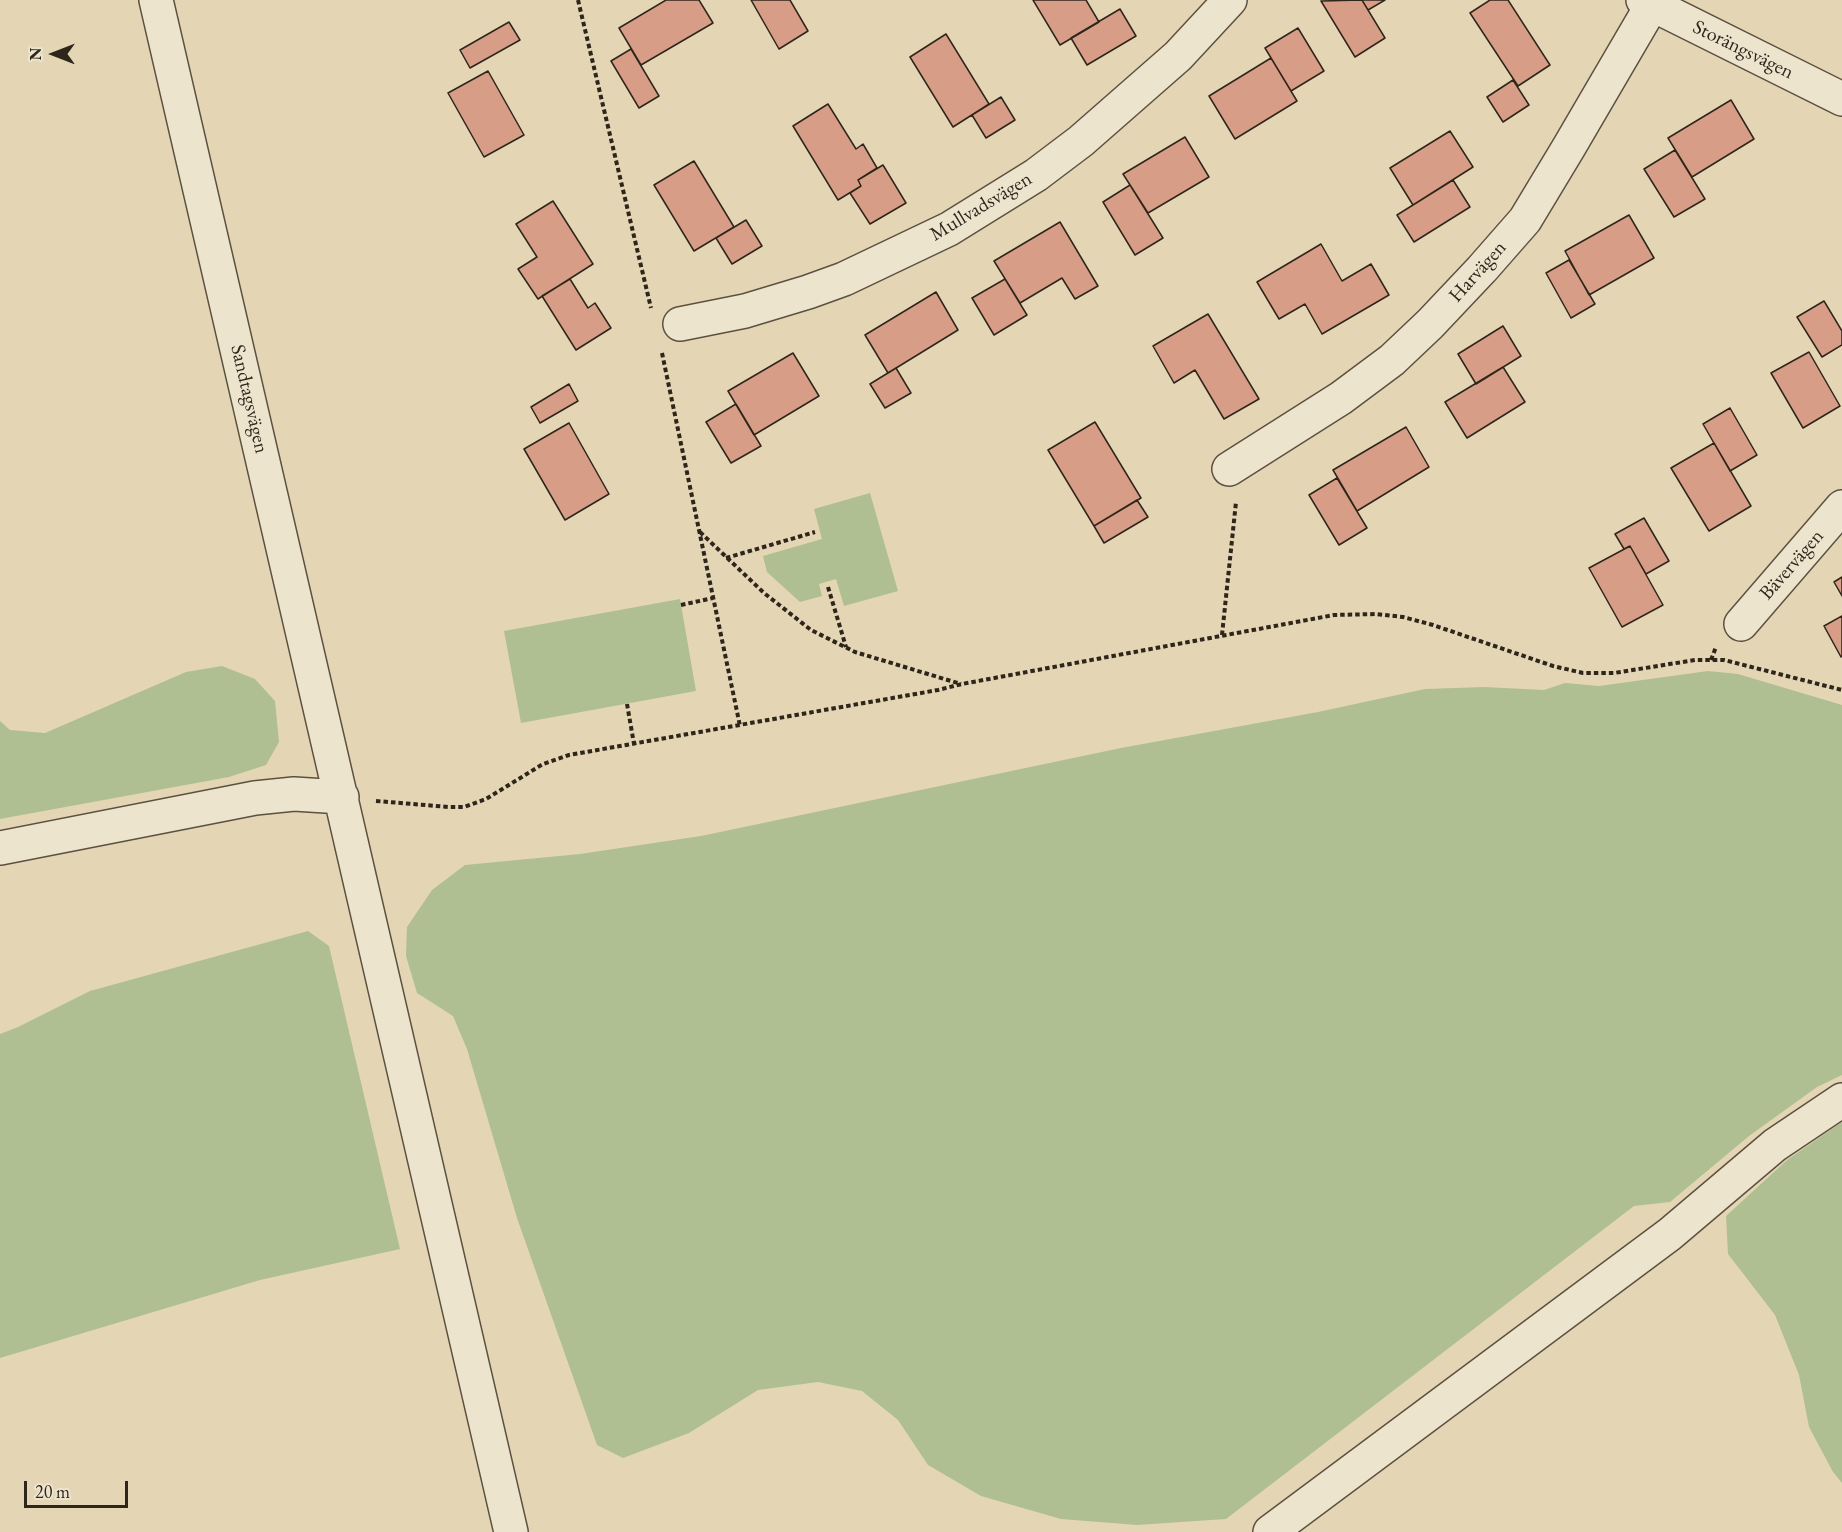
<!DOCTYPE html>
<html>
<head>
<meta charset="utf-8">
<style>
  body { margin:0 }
  #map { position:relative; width:1842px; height:1532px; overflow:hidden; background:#e4d6b4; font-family:"EB Garamond",serif }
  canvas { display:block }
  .north { position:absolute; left:24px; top:24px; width:60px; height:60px; -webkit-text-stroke:4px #ede4ce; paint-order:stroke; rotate:270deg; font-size:16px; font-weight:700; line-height:24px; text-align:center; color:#2e251b }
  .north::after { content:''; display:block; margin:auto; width:21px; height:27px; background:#2e251b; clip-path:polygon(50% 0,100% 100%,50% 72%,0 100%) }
  .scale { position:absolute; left:24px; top:1481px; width:104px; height:27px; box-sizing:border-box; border:3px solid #2e251b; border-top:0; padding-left:8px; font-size:18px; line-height:21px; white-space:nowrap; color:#2e251b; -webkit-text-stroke:4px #ede4ce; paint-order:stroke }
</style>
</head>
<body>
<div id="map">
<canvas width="1842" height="1532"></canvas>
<div class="north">N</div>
<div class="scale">20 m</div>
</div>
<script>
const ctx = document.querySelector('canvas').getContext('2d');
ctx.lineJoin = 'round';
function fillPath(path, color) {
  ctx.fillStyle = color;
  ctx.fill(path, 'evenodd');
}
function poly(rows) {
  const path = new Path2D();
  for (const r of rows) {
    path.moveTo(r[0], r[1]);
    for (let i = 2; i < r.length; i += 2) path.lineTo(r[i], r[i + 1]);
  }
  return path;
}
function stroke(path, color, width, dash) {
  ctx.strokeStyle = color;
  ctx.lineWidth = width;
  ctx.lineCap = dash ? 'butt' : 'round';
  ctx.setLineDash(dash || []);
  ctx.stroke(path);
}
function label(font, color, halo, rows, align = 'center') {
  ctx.font = font + ' "EB Garamond",serif';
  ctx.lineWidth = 5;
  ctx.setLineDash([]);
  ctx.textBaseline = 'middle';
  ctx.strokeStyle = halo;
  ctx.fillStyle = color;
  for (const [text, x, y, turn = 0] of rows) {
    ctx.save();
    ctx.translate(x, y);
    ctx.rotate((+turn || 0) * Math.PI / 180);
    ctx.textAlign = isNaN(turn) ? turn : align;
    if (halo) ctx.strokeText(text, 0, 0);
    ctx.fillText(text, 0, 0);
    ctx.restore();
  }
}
const green = poly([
  [870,493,898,591,844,606,836,579,819,584,822,596,800,602,767,572,763,556,822,539,814,509],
  [680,599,696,691,521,723,504,631],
  [222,666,255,679,275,701,279,742,266,765,229,777,0,819,0,721,10,730,45,733,186,672],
  [1708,671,1738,674,1842,705,1842,1075,1817,1087,1749,1136,1670,1202,1634,1206,1226,1519,1137,1525,1061,1519,981,1496,928,1465,898,1420,862,1391,818,1382,758,1390,689,1433,623,1458,597,1445,517,1218,467,1049,453,1016,417,993,406,956,407,927,432,890,465,865,580,854,701,836,1121,748,1318,712,1425,689,1484,687,1544,690,1565,683,1599,686],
  [308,931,329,946,400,1249,260,1280,0,1358,0,1034,18,1027,90,991],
  [1842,1122,1842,1483,1833,1472,1809,1427,1799,1375,1775,1315,1728,1254,1726,1216,1787,1160]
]);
const building = poly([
  [666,0,699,0,713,23,641,65,619,28,666,0],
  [751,0,790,0,808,31,779,49,751,0],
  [1033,0,1086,0,1099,22,1060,45,1033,0],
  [1362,0,1385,38,1355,57,1321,1,1362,0],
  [1362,0,1385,0,1368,10,1362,0],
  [1490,0,1508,0,1550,65,1518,86,1470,13,1490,0],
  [1120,9,1136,36,1087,65,1071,38,1120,9],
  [509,22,520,40,470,68,460,50,509,22],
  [1298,28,1324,71,1291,91,1265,48,1298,28],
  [946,34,989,104,953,127,910,57,946,34],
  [631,49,659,96,639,108,611,61,631,49],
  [1271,58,1297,101,1235,139,1209,96,1271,58],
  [488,71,524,135,484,157,448,93,488,71],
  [1513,80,1529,105,1503,122,1487,97,1513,80],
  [1001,97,1015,120,986,138,972,115,1001,97],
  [1731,100,1754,139,1692,177,1668,138,1731,100],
  [828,104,856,149,863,144,877,168,858,180,861,186,838,200,793,126,828,104],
  [1450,131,1473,167,1413,205,1390,168,1450,131],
  [1185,137,1209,177,1148,213,1123,174,1185,137],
  [1675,150,1705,199,1674,217,1644,169,1675,150],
  [694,161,734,227,694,251,654,185,694,161],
  [883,165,906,203,870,224,850,193,861,186,858,180,883,165],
  [1453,180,1470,207,1414,242,1397,215,1453,180],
  [1130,185,1163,238,1135,255,1103,202,1130,185],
  [553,201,593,264,538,299,518,269,537,257,516,224,553,201],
  [1629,215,1654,258,1589,295,1565,251,1629,215],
  [746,220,762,246,732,264,716,238,746,220],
  [1060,222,1098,286,1075,299,1062,278,1020,303,994,261,1060,222],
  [1321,244,1342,281,1371,264,1389,295,1322,334,1305,304,1279,319,1257,282,1321,244],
  [1569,260,1595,304,1571,318,1546,273,1569,260],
  [570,279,588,308,595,303,611,328,576,350,542,296,570,279],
  [1005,279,1027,315,994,335,972,298,1005,279],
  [936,292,958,330,888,373,865,335,936,292],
  [1824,301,1842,331,1842,345,1822,357,1797,317,1824,301],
  [1208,314,1259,399,1224,419,1195,370,1174,383,1153,346,1208,314],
  [1503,326,1521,356,1476,384,1458,354,1503,326],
  [1809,352,1840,406,1803,428,1771,373,1809,352],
  [793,353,819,396,754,435,728,391,793,353],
  [1503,367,1525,402,1467,438,1445,402,1503,367],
  [896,368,911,393,885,408,870,384,896,368],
  [569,384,578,401,540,423,531,407,569,384],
  [736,404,761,446,731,463,706,422,736,404],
  [1730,408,1757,455,1730,471,1703,424,1730,408],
  [1095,422,1141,498,1094,526,1048,450,1095,422],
  [569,423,609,494,565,520,524,449,569,423],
  [1406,427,1429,467,1357,511,1333,470,1406,427],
  [1714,443,1751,506,1709,531,1671,468,1714,443],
  [1337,478,1367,528,1339,545,1309,495,1337,478],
  [1137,500,1148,517,1104,543,1094,526,1137,500],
  [1644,518,1669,561,1646,574,1630,546,1624,549,1615,534,1644,518],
  [1630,546,1663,605,1622,627,1589,568,1630,546],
  [1842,577,1842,596,1834,582,1842,577],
  [1842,616,1842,656,1841,657,1824,626,1842,616]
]);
const path = poly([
  [578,0,651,308],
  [662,353,740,726],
  [700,532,764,593,811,630,855,652,961,684],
  [726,558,815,532],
  [828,587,846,647],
  [681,605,713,598],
  [1222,635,1236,502],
  [1711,660,1716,647],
  [627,704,634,744],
  [376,801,449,807,464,807,486,799,543,764,569,755,938,690,962,684,1334,615,1376,614,1403,617,1433,625,1553,666,1583,673,1614,673,1695,660,1724,660,1842,690]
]);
const minor = poly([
  [156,0,511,1532],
  [1643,0,1842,99],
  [680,324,745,311,808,292,844,279,949,229,1036,175,1081,141,1178,56,1230,0],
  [1229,469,1341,398,1392,360,1430,324,1482,269,1525,220,1569,147,1652,5],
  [1741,624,1842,507],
  [0,848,255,798,294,794,342,797],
  [1270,1532,1670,1234,1775,1145,1842,1100]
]);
const streetNames = [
  ["Storängsvägen",1743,50,26],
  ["Mullvadsvägen",981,207,-31],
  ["Harvägen",1478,272,-48],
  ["Sandtagsvägen",249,399,77],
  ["Bävervägen",1792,565,-49]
];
fillPath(green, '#afbf91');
fillPath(building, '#d79d86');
stroke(building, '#2e251b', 1.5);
stroke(minor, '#5c5141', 36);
stroke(path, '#2e251b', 4, [4.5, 3]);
stroke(minor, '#ede4ce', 33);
label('20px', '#2e251b', '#ede4ce', streetNames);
</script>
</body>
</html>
